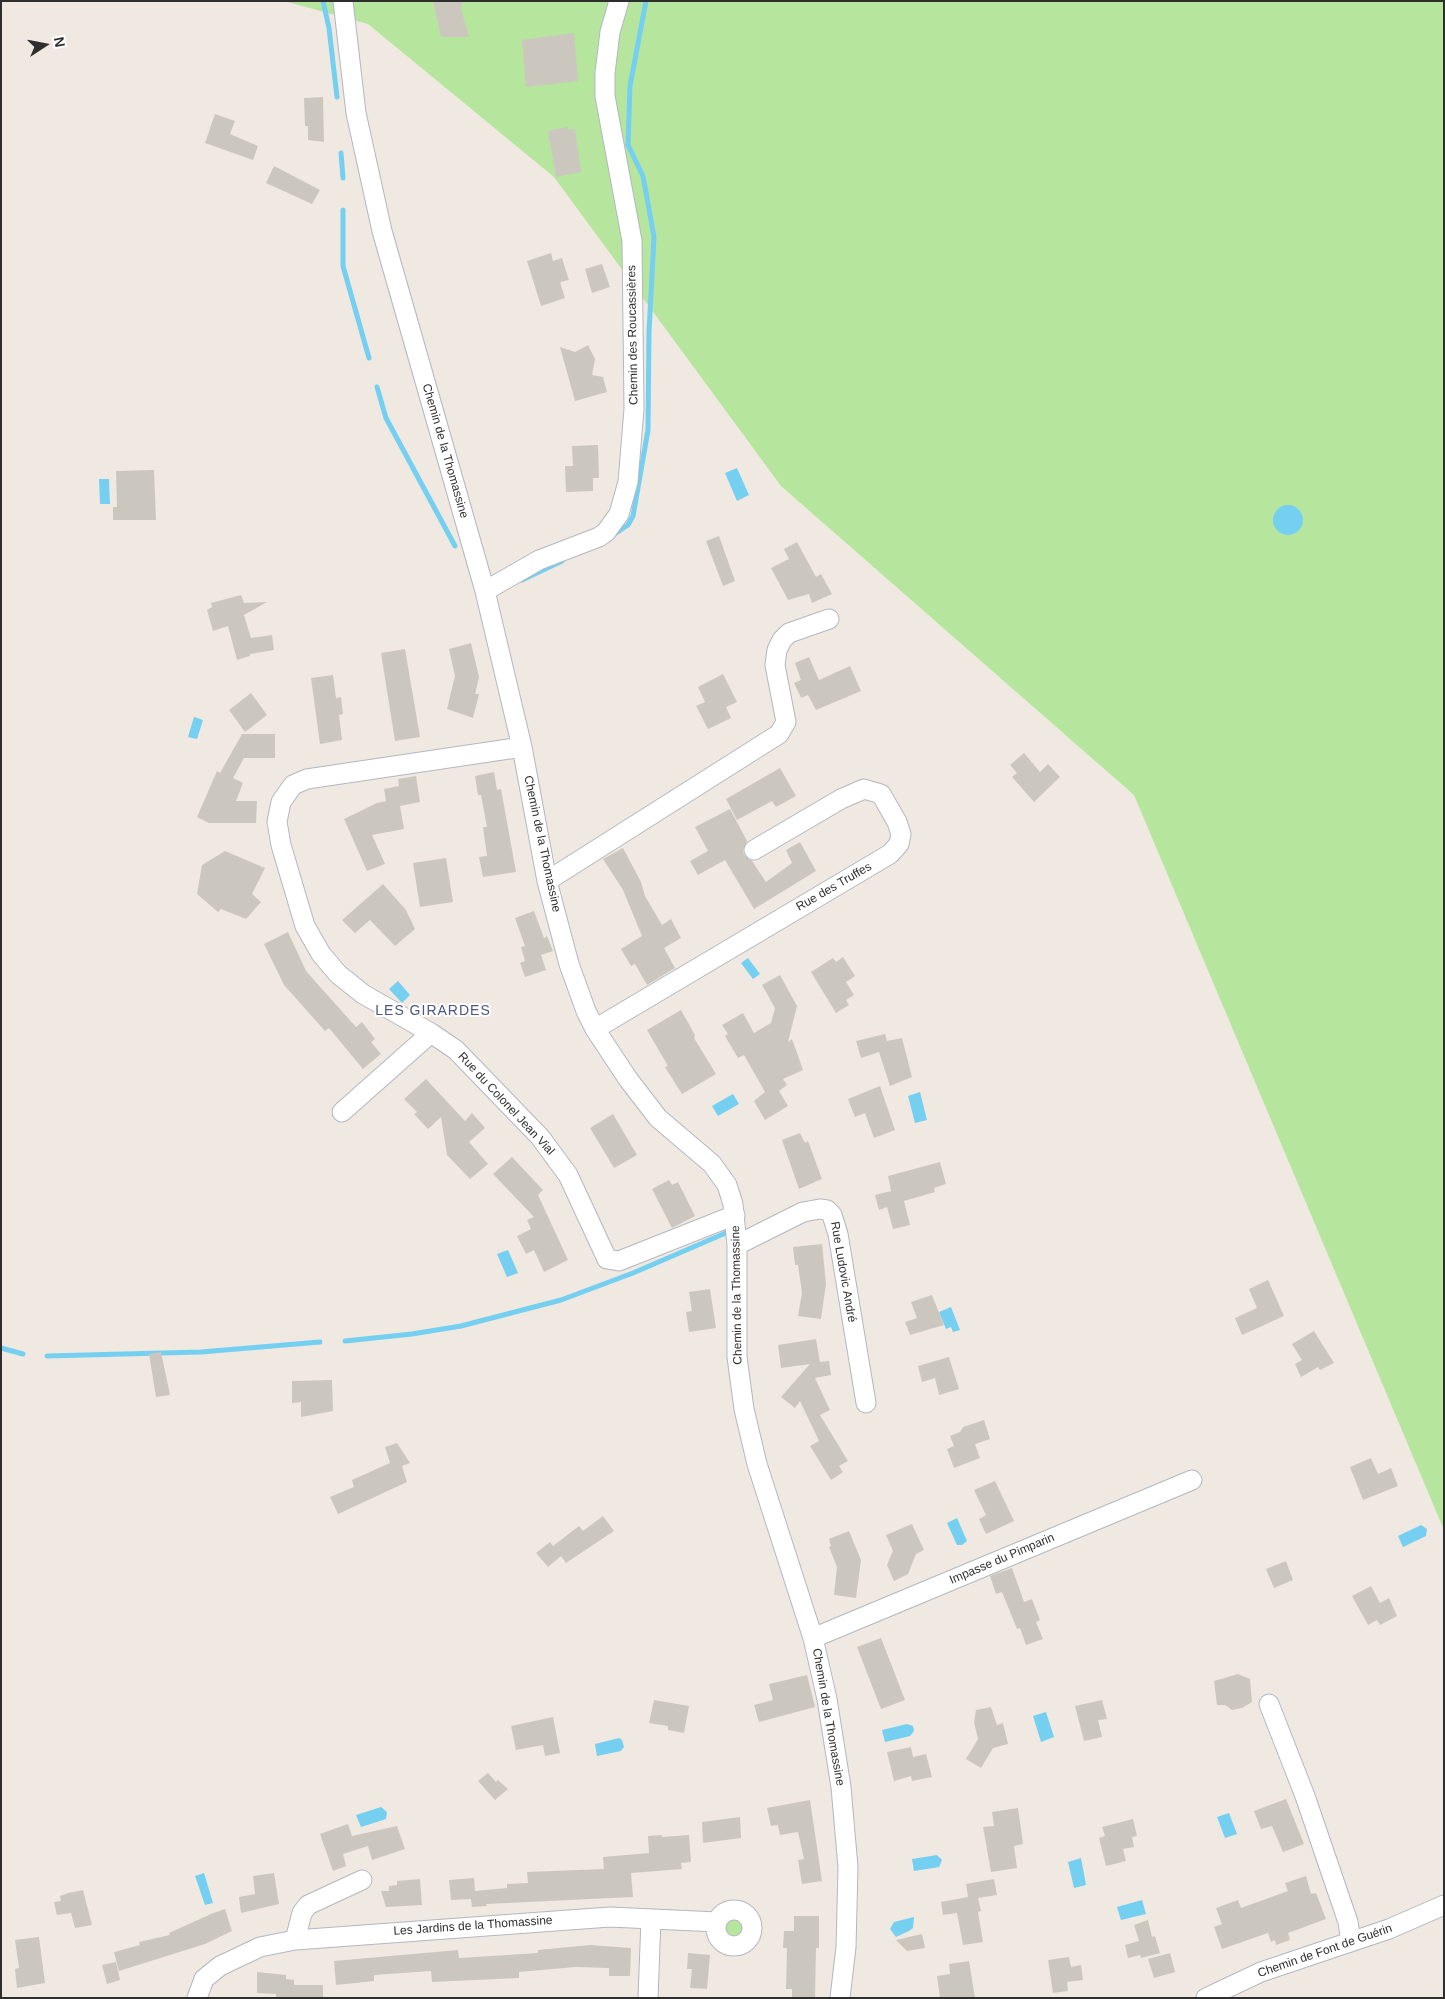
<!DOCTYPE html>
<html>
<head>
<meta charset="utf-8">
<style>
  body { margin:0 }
  #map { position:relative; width:1445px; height:1999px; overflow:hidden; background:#efe9e1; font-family:Arial,sans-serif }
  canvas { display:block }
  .frame { position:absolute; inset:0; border:2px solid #2e2e2e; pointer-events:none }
  .north { position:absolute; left:20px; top:20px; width:50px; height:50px; -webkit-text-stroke:4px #fff; paint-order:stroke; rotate:79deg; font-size:14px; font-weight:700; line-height:20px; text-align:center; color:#2e2e2e }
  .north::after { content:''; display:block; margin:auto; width:18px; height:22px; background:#2e2e2e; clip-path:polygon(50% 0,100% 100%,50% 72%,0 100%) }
</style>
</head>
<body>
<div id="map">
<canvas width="1445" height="1999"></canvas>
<div class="frame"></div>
<div class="north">N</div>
</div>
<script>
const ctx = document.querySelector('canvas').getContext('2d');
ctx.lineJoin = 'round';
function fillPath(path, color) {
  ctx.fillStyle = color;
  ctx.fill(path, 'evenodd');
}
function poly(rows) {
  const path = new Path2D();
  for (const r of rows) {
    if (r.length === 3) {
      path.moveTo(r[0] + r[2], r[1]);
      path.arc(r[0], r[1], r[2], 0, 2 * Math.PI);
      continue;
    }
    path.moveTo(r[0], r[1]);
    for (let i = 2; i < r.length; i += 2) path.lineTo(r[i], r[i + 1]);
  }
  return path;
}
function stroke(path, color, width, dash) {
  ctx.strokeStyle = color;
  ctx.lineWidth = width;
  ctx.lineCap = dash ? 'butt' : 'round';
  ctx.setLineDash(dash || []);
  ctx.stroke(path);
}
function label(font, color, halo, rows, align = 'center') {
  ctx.font = font + ' Arial,sans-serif';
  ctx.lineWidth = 4;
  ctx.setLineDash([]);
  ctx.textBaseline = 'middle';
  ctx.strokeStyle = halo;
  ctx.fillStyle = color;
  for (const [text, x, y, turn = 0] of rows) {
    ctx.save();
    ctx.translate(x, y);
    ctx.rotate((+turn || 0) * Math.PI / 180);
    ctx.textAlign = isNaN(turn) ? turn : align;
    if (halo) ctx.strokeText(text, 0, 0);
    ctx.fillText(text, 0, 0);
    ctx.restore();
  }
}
const green = poly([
  [284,1,1444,1,1444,1530,1134,795,781,486,554,177,368,24],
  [734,1928,10]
]);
const water = poly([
  [737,468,749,495,737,501,725,473],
  [99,479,109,479,110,504,100,504],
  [1288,520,15],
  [194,717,203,720,197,739,188,737],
  [748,958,760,974,753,979,741,963],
  [398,981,410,995,402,1003,389,989],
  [920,1092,927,1120,915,1123,908,1096],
  [733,1094,739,1104,718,1116,712,1106],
  [508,1250,518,1273,507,1277,497,1254],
  [951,1307,960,1330,953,1332,951,1327,946,1329,939,1312],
  [957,1518,967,1541,962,1545,957,1545,947,1523],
  [1421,1525,1427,1529,1426,1536,1403,1547,1398,1536],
  [1046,1712,1054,1737,1041,1742,1033,1716],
  [907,1724,913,1726,914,1731,910,1736,885,1742,882,1730],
  [619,1738,622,1740,624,1747,621,1751,597,1756,595,1744],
  [381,1807,387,1812,386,1819,361,1827,356,1815],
  [1229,1813,1237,1834,1225,1838,1217,1817],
  [937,1855,942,1860,939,1867,914,1871,912,1859],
  [1081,1858,1086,1885,1074,1888,1068,1862],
  [204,1873,213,1903,205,1905,195,1876],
  [1142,1900,1146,1914,1121,1920,1117,1907],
  [914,1917,913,1928,909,1931,896,1937,890,1929,894,1922]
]);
const stream = poly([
  [323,1,329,28,337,97],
  [341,153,343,178],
  [343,210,343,266,369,358],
  [377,387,386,418,455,546],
  [610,537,628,525,633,516,648,430,649,332,654,237,643,176,628,145,630,86,646,1],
  [522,580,562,561],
  [345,1341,412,1334,461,1326,561,1300,633,1273,728,1232],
  [1,1348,23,1354],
  [47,1356,201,1352,320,1342]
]);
const building = poly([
  [433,1,463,1,461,9,469,37,441,37],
  [574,33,578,81,526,87,522,40],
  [323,97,324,142,308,140,308,126,305,126,304,98],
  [215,114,235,121,230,134,258,146,253,160,205,143],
  [568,127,568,130,575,129,581,172,556,177,548,131],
  [274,166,320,190,312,204,266,183],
  [551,253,553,261,562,258,569,280,560,282,565,298,541,306,527,261],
  [602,264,610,287,592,293,585,269],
  [588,345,595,359,592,375,603,377,607,392,575,401,560,347,575,352],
  [598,445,599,478,593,478,593,491,566,492,565,466,573,466,572,446],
  [154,470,156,520,113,520,113,507,117,507,116,471],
  [719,536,735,581,723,586,706,541],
  [797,542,816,577,821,574,832,594,812,603,809,594,788,600,771,568,789,559,784,549],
  [241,595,244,603,267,602,244,615,251,638,272,635,274,650,250,654,250,656,237,660,228,626,213,631,207,610,212,607,211,603],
  [471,643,479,677,475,694,479,694,473,718,447,709,455,676,449,649],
  [405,649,420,737,395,741,381,653],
  [809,657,819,680,850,666,861,691,816,710,808,695,801,698,794,683,801,680,795,663],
  [723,674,737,702,726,707,731,718,708,729,696,706,705,702,698,687],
  [333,675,336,698,341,697,343,714,339,715,342,740,320,744,311,678],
  [251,693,267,715,245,732,229,710],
  [242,734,275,734,275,758,244,758,233,778,243,783,236,801,257,801,256,823,209,823,197,817,217,771,220,773],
  [1024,753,1040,772,1048,764,1060,777,1034,802,1012,777,1017,773,1010,765],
  [780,768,796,796,776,807,772,801,737,820,726,799],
  [494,772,497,790,501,789,516,872,483,877,479,857,487,856,483,827,487,827,481,795,478,795,475,776],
  [416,776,420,802,400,806,404,829,372,835,385,864,367,871,344,819,377,803,386,801,384,789,399,786,398,779],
  [730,809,747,841,743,850,744,855,752,861,766,882,792,863,786,850,800,842,816,871,754,909,725,860,698,875,690,861,708,851,695,827],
  [623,848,641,882,645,896,662,925,671,919,681,938,664,948,675,968,647,985,635,964,631,966,621,949,642,936,623,890,603,859],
  [225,851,265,868,252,894,261,902,246,919,221,909,218,912,197,894,202,865],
  [446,858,453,902,420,907,413,863],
  [383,884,406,910,415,929,395,946,370,920,355,933,342,920],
  [534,911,544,938,547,936,553,951,541,955,546,970,525,977,520,963,525,961,521,947,525,946,515,918],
  [288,932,306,971,356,1027,362,1022,375,1039,371,1042,381,1054,363,1069,329,1028,325,1031,284,985,264,944],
  [843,957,855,976,846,982,854,995,846,1000,849,1005,836,1013,811,972,833,958,836,962],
  [780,975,797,1006,788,1042,792,1039,803,1070,783,1079,787,1085,779,1091,788,1106,765,1120,754,1101,765,1092,744,1055,738,1058,725,1036,728,1034,722,1025,743,1013,754,1033,771,1023,775,1008,762,985],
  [681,1010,695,1035,694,1038,716,1074,682,1094,665,1067,668,1066,647,1030],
  [885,1034,887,1041,902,1038,912,1077,890,1086,879,1052,861,1058,856,1041],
  [426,1079,465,1121,472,1113,485,1128,469,1142,488,1164,470,1179,447,1155,441,1117,428,1129,414,1114,417,1112,404,1099],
  [880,1086,895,1130,874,1138,865,1113,855,1117,848,1099],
  [613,1114,637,1155,614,1168,590,1128],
  [800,1133,805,1143,808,1141,822,1179,799,1189,782,1140],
  [512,1157,543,1190,538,1195,568,1260,544,1272,534,1250,526,1254,517,1236,531,1229,527,1220,534,1217,493,1174],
  [940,1162,946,1184,934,1188,935,1192,904,1201,910,1225,893,1229,887,1207,879,1210,875,1195,891,1191,888,1176],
  [669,1180,672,1185,678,1182,695,1216,672,1228,652,1189],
  [822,1244,826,1284,821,1319,798,1316,802,1293,798,1265,795,1265,793,1247],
  [1268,1280,1284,1316,1242,1335,1235,1318,1257,1308,1249,1289],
  [710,1289,716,1328,689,1332,686,1312,692,1311,689,1292],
  [932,1295,944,1325,910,1335,905,1322,917,1318,911,1302],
  [1314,1331,1334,1363,1320,1370,1318,1367,1301,1377,1295,1364,1302,1360,1292,1344],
  [816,1339,820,1362,829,1361,831,1375,815,1378,830,1410,820,1415,848,1461,839,1466,843,1472,831,1480,810,1446,819,1441,800,1401,795,1408,781,1397,810,1364,781,1368,778,1345],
  [161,1352,170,1395,156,1397,149,1354],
  [949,1357,959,1389,939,1395,935,1378,922,1382,918,1366],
  [332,1380,333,1411,301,1417,301,1402,292,1403,292,1381],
  [984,1420,990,1439,975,1444,980,1458,954,1468,947,1449,954,1446,950,1436,960,1432,963,1427],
  [397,1443,410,1463,402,1466,407,1482,338,1514,330,1497,354,1487,352,1480,390,1463,385,1447],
  [1371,1458,1378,1474,1391,1468,1398,1486,1363,1500,1350,1467],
  [995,1481,1014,1521,986,1534,979,1519,986,1515,974,1490],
  [603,1516,614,1531,566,1563,561,1556,548,1567,536,1553,550,1542,553,1546,579,1526,583,1531],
  [912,1524,924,1550,916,1554,908,1574,894,1581,887,1565,893,1551,886,1535],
  [849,1531,861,1560,856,1598,834,1595,837,1567,829,1547,831,1546,829,1539],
  [1286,1561,1293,1580,1274,1588,1266,1569],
  [1012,1568,1024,1602,1032,1599,1040,1620,1036,1622,1043,1639,1026,1645,1020,1628,1017,1629,1002,1592,996,1594,990,1576],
  [1371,1586,1380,1603,1389,1598,1397,1616,1380,1625,1377,1620,1368,1625,1352,1596],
  [881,1638,905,1700,881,1709,857,1647],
  [1238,1674,1250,1679,1252,1702,1242,1708,1232,1710,1225,1705,1217,1705,1214,1681],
  [807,1675,815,1707,759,1722,754,1705,773,1700,769,1684],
  [654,1700,689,1706,684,1733,668,1730,668,1726,649,1723],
  [1102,1700,1107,1719,1098,1720,1102,1737,1084,1741,1075,1706],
  [991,1707,997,1725,1003,1723,1008,1744,993,1748,981,1768,966,1759,978,1739,974,1722,976,1710],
  [553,1717,560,1753,545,1756,543,1745,516,1750,511,1726],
  [911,1747,913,1757,926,1754,932,1777,912,1781,911,1776,894,1781,887,1752],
  [488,1773,496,1782,498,1780,508,1789,495,1800,478,1781],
  [1286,1799,1304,1844,1283,1852,1272,1826,1261,1829,1254,1811],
  [810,1800,822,1881,802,1884,798,1860,804,1859,798,1832,780,1835,778,1825,771,1826,767,1808],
  [1018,1808,1023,1844,1014,1846,1017,1868,991,1872,983,1827,994,1826,992,1812],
  [740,1817,741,1838,703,1843,702,1822],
  [1133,1819,1137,1836,1132,1837,1134,1847,1123,1849,1126,1861,1106,1866,1099,1838,1105,1836,1102,1827],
  [348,1824,352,1836,397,1826,405,1849,372,1860,368,1846,343,1854,346,1866,333,1871,320,1834],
  [662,1835,662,1837,689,1835,691,1862,681,1863,682,1869,631,1873,633,1897,486,1904,487,1906,472,1907,471,1899,451,1900,449,1880,474,1878,475,1891,507,1888,507,1884,528,1883,527,1872,604,1869,603,1857,649,1853,648,1836],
  [274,1873,279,1904,241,1913,239,1897,255,1894,253,1876],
  [1306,1876,1311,1894,1316,1893,1326,1919,1288,1933,1290,1940,1276,1945,1275,1940,1271,1942,1268,1933,1222,1949,1214,1927,1222,1924,1216,1908,1238,1900,1241,1908,1288,1891,1285,1883],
  [420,1879,422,1905,386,1907,381,1891,389,1891,389,1886,397,1885,397,1881],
  [994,1879,997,1895,978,1898,981,1911,978,1912,983,1942,963,1945,957,1913,943,1915,941,1902,968,1897,966,1884],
  [83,1890,92,1925,75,1928,71,1913,57,1915,54,1902,61,1901,60,1896,68,1893],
  [225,1909,232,1931,205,1944,119,1971,114,1952,140,1945,139,1942,170,1935,169,1933,211,1914],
  [794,1916,819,1916,819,1948,816,1948,815,1998,792,1998,792,1989,786,1989,787,1948,783,1948,784,1931,794,1931],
  [1148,1920,1152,1937,1155,1936,1160,1953,1141,1958,1140,1955,1128,1958,1125,1945,1139,1941,1134,1925],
  [922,1934,925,1948,907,1951,896,1940],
  [39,1937,45,1983,17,1988,15,1969,19,1968,15,1940],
  [590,1945,631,1948,630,1976,609,1976,609,1968,575,1967,519,1972,519,1978,432,1982,431,1971,374,1975,374,1981,336,1985,334,1961,458,1950,459,1958,538,1953,538,1950],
  [688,1953,710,1955,707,1989,690,1988,692,1969,687,1969],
  [1170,1953,1175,1972,1154,1978,1148,1959],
  [1069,1957,1071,1967,1081,1965,1083,1980,1067,1982,1068,1991,1053,1993,1048,1960],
  [969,1961,975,1998,940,1998,937,1976,950,1974,949,1964],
  [116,1962,120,1980,107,1984,102,1965],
  [257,1972,286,1975,286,1979,294,1980,294,1985,323,1985,323,1998,276,1998,276,1994,257,1993]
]);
const minor = poly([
  [343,1,356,113,382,231,485,591,522,747,547,881,569,964,586,1011,595,1029,628,1079,658,1118,712,1164,727,1185,733,1204,737,1245,737,1357,744,1409,757,1464,813,1638,827,1699,841,1787,848,1867,846,1947,840,1998],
  [485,591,539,560,599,537,606,532,619,514,628,482,634,409,632,241,605,96,605,73,610,32,619,1],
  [522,747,307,779,293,785,281,802,277,822,281,845,305,926,321,954,338,974,363,994,431,1033,456,1050,540,1137,568,1175,607,1259,619,1261,735,1215],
  [547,881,779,734,786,722,775,665,777,650,782,640,789,633,829,619],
  [595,1029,890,854,899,844,901,834,897,822,881,794,864,789,841,799,754,850],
  [342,1112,431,1033],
  [737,1245,803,1212,820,1209,827,1210,832,1215,838,1234,866,1403],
  [813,1638,1192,1480],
  [1269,1704,1305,1796,1348,1922,1351,1942],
  [734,1928,18],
  [295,1940,302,1913,308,1905,362,1880],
  [197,1998,204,1979,220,1966,260,1947,295,1940,610,1917,717,1922],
  [648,1998,651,1919],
  [1206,1998,1261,1972,1389,1929,1444,1905]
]);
const streetNames = [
  ["Chemin des Roucassières",633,335,-91],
  ["Chemin de la Thomassine",445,451,74],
  ["Chemin de la Thomassine",542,844,78],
  ["Rue des Truffes",834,887,-30],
  ["Rue du Colonel Jean Vial",506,1104,47],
  ["Rue Ludovic André",843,1272,80],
  ["Chemin de la Thomassine",737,1295,-91],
  ["Impasse du Pimparin",1002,1559,-23],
  ["Chemin de la Thomassine",828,1717,80],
  ["Les Jardins de la Thomassine",473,1926,-4],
  ["Chemin de Font de Guérin",1325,1951,-19]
];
const neighbourhoodNames = [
  ["LES GIRARDES",433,1011]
];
fillPath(green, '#b6e59e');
fillPath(water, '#75cff0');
stroke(stream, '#75cff0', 5);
fillPath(building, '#cbc7bf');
stroke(minor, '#b4b7c1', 21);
stroke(minor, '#fff', 19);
label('12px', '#2e2e2e', '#fff', streetNames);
ctx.letterSpacing = '1px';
label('14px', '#4d5680', '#fff', neighbourhoodNames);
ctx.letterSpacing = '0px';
</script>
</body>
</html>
